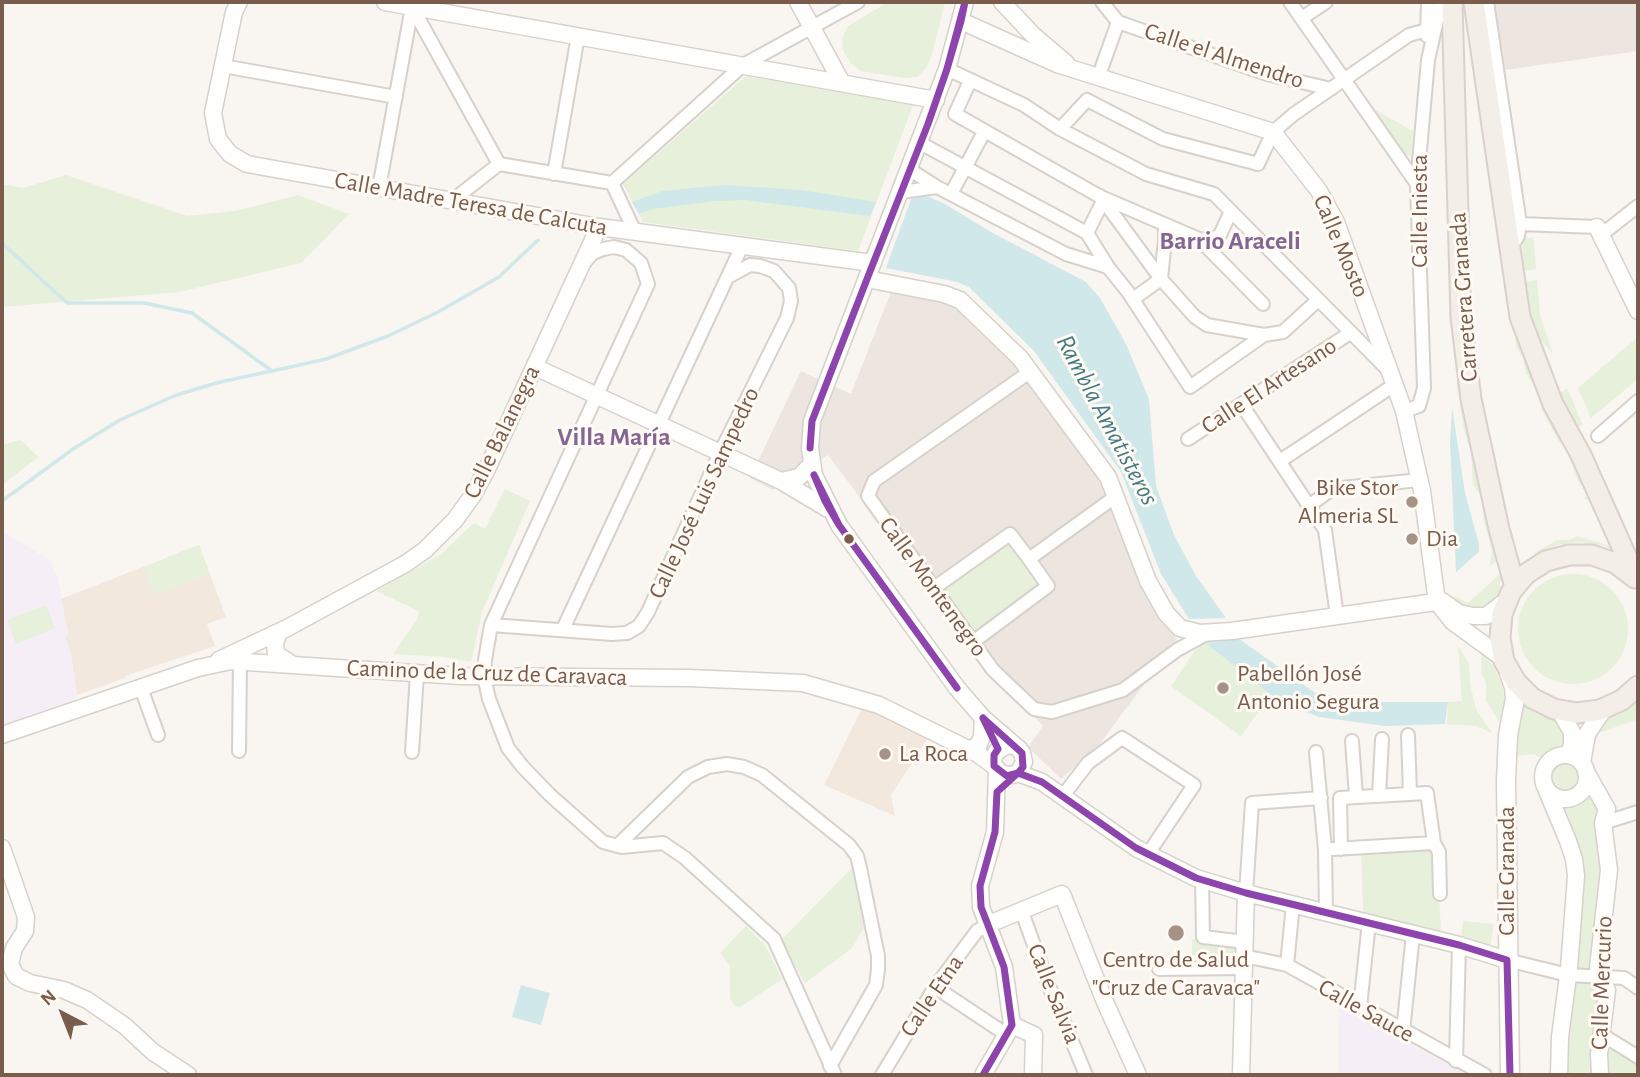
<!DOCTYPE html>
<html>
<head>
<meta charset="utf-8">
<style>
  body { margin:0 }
  #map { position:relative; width:1640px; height:1077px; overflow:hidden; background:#f9f5f0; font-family:"Alegreya Sans",sans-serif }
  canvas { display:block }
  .frame { position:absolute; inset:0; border:4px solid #7a5c4d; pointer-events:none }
  .north { position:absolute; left:28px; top:979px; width:70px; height:70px; -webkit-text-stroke:5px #fffaf3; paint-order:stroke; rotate:318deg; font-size:19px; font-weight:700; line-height:28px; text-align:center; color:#7a5c4d }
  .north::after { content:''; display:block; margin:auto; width:24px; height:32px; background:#7a5c4d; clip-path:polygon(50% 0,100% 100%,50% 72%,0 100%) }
</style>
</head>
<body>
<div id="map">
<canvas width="1640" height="1077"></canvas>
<div class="frame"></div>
<div class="north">N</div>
</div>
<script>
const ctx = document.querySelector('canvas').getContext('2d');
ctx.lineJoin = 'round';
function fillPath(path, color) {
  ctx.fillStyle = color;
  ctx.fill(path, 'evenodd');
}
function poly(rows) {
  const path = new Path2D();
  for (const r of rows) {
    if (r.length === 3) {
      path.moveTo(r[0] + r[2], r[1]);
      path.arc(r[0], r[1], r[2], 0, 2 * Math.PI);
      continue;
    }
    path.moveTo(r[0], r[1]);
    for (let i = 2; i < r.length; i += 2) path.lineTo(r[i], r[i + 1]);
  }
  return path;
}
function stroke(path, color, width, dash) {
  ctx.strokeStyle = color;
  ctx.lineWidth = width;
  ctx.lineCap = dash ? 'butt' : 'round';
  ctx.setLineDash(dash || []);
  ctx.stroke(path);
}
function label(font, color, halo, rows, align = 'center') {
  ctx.font = font + ' "Alegreya Sans",sans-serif';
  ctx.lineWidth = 6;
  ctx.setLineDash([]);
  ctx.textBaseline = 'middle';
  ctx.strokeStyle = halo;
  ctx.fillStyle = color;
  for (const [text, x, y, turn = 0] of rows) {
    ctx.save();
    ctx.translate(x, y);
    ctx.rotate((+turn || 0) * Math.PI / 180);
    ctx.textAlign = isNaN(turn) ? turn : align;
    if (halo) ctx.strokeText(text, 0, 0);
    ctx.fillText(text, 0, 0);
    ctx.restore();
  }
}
const residential = poly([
  [199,545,226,617,207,624,215,646,125,676,125,678,77,695,71,655,65,636,68,634,61,599],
  [863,706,928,738,891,795,895,816,824,785]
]);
const industrial = poly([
  [1494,2,1638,2,1638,51,1505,70],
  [892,289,955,305,1033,382,1104,480,1145,588,1177,640,1096,749,1061,779,1028,747,1043,726,967,646,1047,584,1011,529,930,591,828,455,773,490,750,478,801,371,851,394]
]);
const education = poly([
  [2,531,51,561,58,579,68,634,65,636,71,655,77,698,2,726],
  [1339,1007,1453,1067,1471,1075,1338,1075]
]);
const green = poly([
  [888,2,945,2,932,55,926,68,917,77,904,78,861,71,851,64,843,50,842,39,848,26],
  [746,76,913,105,858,251,643,222,623,184],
  [1375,110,1413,131,1411,156,1404,154],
  [66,175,187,216,235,211,298,195,349,214,301,263,179,292,2,307,2,184,23,188],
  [1522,238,1533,238,1534,240,1536,269,1523,271],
  [1537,280,1540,315,1553,354,1528,325,1523,282],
  [1508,291,1586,480,1580,486,1566,448,1558,440,1541,408,1538,392,1526,374,1523,358,1517,348,1512,320,1507,309,1506,294],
  [1456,325,1501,557,1490,566,1492,550,1484,522,1481,495,1473,485,1471,453,1464,430,1457,386,1458,368,1454,357,1452,326],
  [1638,337,1638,379,1591,418,1578,388],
  [1567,388,1583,425,1575,428,1559,394],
  [21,440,38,457,2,485,2,445],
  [505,489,530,501,482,612,471,662,443,657,393,654,417,620,419,611,376,591,440,555,474,523,485,529],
  [1591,492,1614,550,1601,545,1576,542,1557,545,1531,555,1557,540,1569,540,1577,536,1610,546,1591,502,1584,498],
  [1006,541,1040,587,974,635,941,588],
  [199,545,210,574,154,595,144,567],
  [1502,572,1498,596,1484,609,1466,608,1444,594,1457,597,1468,603],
  [1573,629,55],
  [46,605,55,628,16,644,7,620],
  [1202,640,1275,689,1241,736,1171,686],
  [1458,646,1469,663,1470,684,1476,709,1492,733,1476,726,1447,724,1448,702,1462,701],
  [1474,646,1493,665,1503,687,1505,705,1502,726,1486,701,1486,683,1481,673,1482,656],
  [1638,702,1638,719,1599,733,1588,759,1590,742,1606,720],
  [1523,704,1539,715,1558,721,1567,733,1565,745,1562,749,1552,752,1543,759,1534,754,1514,756,1515,739],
  [1565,777,18],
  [1588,791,1604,808,1605,854,1594,971,1575,971,1581,880,1559,806,1577,801],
  [1432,847,1437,851,1441,934,1363,912,1361,851],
  [853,867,864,928,852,948,805,983,781,940],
  [1463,921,1494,924,1490,946,1461,938],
  [746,926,765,945,782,979,740,1007,735,1006,730,998,730,966,720,953],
  [1192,939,1242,943,1242,959,1192,955],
  [1574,980,1601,985,1597,1075,1561,1075],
  [1604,1042,1638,1063,1638,1075,1602,1075]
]);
const water = poly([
  [725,185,801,190,876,202,870,216,745,200,715,201,653,209,639,214,632,202,662,191],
  [927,196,945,204,991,232,1086,282,1100,298,1126,344,1149,399,1156,486,1174,535,1196,576,1226,618,1189,619,1161,574,1121,472,1034,351,969,287,957,282,886,268,911,199],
  [1452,407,1465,493,1479,544,1479,552,1456,572,1450,442],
  [1235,636,1314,692,1363,702,1448,702,1445,724,1385,726,1319,717,1280,702,1206,643],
  [521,985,550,993,541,1025,512,1017]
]);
const stream = poly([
  [2,243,67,303,144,303,192,313,272,371,326,359,388,336,438,312,499,277,538,240],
  [2,501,73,449,120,420,174,396,216,383,271,371]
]);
const minor = poly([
  [1102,2,1118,22],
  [1290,2,1417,184],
  [1487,2,1520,224,1518,236,1509,250],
  [412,7,499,164],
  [1302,18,1326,2],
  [1118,22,1267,74,1331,89],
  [1427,36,1428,2],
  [223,66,396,97],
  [947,69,1024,105,1060,129,1146,174,1214,194,1389,371],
  [1098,78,1118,22],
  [970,81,955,114,1099,196,1199,239,1211,240,1220,235,1231,211],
  [1060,129,1087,100,1163,139,1258,164,1273,132,1294,114,1409,35,1427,30],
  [920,143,1087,233,1108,267],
  [910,170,937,187,1066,254,1108,267,1128,292,1190,387,1264,335,1283,332,1318,300],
  [554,174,578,36],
  [612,183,743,65,858,2],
  [379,188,412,7],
  [901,192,937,187],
  [951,194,984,132],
  [1100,196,1161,279,1195,317,1207,325,1264,335],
  [453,200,499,164,612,183,635,232],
  [1520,224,1597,227],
  [1087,233,1103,201],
  [1601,235,1638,206],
  [1199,239,1263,304],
  [584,263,593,253,603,249,614,247,626,250,641,263,648,284,491,625,485,660,484,677,489,699,508,748,522,766,550,795,603,842,622,847,663,843,685,858,774,939,835,1075],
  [1133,299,1161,279,1165,240,1165,225],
  [1031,371,874,481,868,496,993,670,1034,709,1052,712,1123,690,1177,650,1208,633],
  [1242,405,1325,530,1337,616],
  [1404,411,1419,406,1424,388,1417,184,1428,60,1441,2],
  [1598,436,1638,401],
  [1188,439,1350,333],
  [1280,461,1394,385],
  [1310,505,1332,489,1419,480],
  [1029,559,1115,497],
  [934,588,1010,534,1029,559,1048,586,973,642],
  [491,625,612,634,627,633,639,626,648,612,720,453,787,318,791,301,789,288,774,271,760,266,750,265,728,277],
  [563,629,742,246],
  [141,688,158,735],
  [1408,735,1410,794],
  [1352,741,1356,796],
  [239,751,240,662],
  [412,752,417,674],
  [1316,752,1325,850,1326,913],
  [1379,796,1382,739],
  [1062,797,1088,763,1122,738,1194,785,1148,854],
  [1603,823,1638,812],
  [617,846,688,777,708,767,727,764,744,767,762,775,849,845,857,856,860,868,878,956,878,969,876,985,830,1066],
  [1333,849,1434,843],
  [1341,849,1340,798,1427,793,1434,843,1439,852,1440,894],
  [1202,880,1203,937,1245,942],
  [1246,893,1252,803,1321,798],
  [1022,912,1047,981,1086,1075],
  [1244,956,1287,965,1485,1075],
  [1507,960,1568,975,1624,978,1638,988],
  [1287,965,1293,904],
  [1159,969,1244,968],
  [935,987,1007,1035],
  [1360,1007,1369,922],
  [1403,1032,1413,934],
  [1601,1034,1638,1057],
  [1456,1061,1459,945],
  [882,1075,935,987,977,931,989,924]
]);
const tertiary = poly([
  [239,2,234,12,213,113,218,139,230,154,247,164,599,227,873,263],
  [385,2,936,100],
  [798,2,842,83],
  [965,2,947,69,812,421,810,448,814,475,839,525,957,688,983,718,1019,749,1022,753,1024,762,1018,773,1013,775,1002,774,994,766,993,759,997,751,1008,745,1017,747],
  [1002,2,1033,35,1066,63],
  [961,21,1057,64,1273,132,1319,191,1336,222,1404,411,1422,491,1437,602,1453,622,1504,659],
  [1597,227,1638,311],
  [867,279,944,294,960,300,1020,358,1108,477,1148,581,1166,613,1180,628,1200,633,1232,631,1442,601,1459,613,1473,616,1486,616,1507,600],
  [535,367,781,481],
  [812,464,799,477,781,481,828,509],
  [279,632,275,643,276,654,293,665],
  [219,660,287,628,405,564,425,550,455,520,473,495,487,469,599,227],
  [1559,710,1572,732,1572,746,1568,755],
  [2,735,198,668,231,661,460,676,689,678,803,683,879,705,978,754,994,766],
  [969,751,979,744,982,736,983,718],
  [1565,777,22],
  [1582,763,1587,734,1604,709],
  [1586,772,1607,809,1603,823,1609,870,1598,968,1607,990,1599,1054,1600,1075],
  [1018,773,1042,782,1136,848,1196,878,1246,893,1459,945,1507,960],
  [1547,791,1568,841,1574,859,1576,876,1569,968,1560,1037,1559,1075],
  [2,848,26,917,25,931,14,948,10,964,16,976,30,983,64,990,87,1000,125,1026,153,1052,188,1075],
  [989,924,1062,894,1105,1002,1138,1075],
  [1012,1025,1034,1035,1033,1075],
  [983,1075,1012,1025,1004,967,981,907,980,886,995,832,997,770],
  [1241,1075,1246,893]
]);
const secondary = poly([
  [1509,673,1514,687,1515,699,1508,735,1506,781,1510,1075]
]);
const primary = poly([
  [1452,2,1461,317,1471,399,1499,529,1515,587],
  [1474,2,1520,317,1553,404,1581,455,1636,578],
  [1635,578,1615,563,1592,555,1569,555,1546,561,1526,574,1511,592,1502,614,1500,638,1504,661,1516,682,1532,698,1554,709,1577,713,1600,710,1622,700,1638,686]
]);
const bus1 = poly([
  [965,2,961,21,947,69,965,2],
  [928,124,947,69],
  [928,124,947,69],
  [867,279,928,124],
  [867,279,928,124],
  [810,448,812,421,867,279],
  [814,475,839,525],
  [814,475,825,501,839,525],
  [839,525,957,688],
  [839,525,957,688],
  [983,718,1022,753,1023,767,1018,773,1007,776,994,766,994,755,998,749,983,718],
  [1018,773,1042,782,1136,848,1196,878,1246,893,1459,945,1507,960,1510,1075],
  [983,1075,1012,1025,1004,967,981,907,980,886,995,832,997,792,1018,773]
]);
const markers = [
  [1412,502,7,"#a69286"],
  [849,539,6,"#7a5c4d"],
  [1412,539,7,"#a69286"],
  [1223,688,7,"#a69286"],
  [885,754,7,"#a69286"],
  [1176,933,9,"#a69286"]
];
const streetNames = [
  ["Calle el Almendro",1224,56,18],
  ["Calle Madre Teresa de Calcuta",471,204,10],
  ["Calle Iniesta",1420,211,-90],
  ["Calle Mosto",1341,246,67],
  ["Carretera Granada",1464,297,-94],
  ["Calle El Artesano",1269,386,-33],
  ["Calle Balanegra",502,432,-64],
  ["Calle José Luis Sampedro",704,493,-65],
  ["Calle Montenegro",933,587,54],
  ["Camino de la Cruz de Caravaca",487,673,2],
  ["Calle Granada",1507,871,-90],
  ["Calle Mercurio",1602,983,-88],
  ["Calle Salvia",1054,994,68],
  ["Calle Etna",932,996,-56],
  ["Calle Sauce",1366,1011,29]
];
const poiNames = [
  ["Bike Stor",1398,488,"right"],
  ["Almeria SL",1398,516,"right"],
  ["Dia",1426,539],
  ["Pabellón José",1237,674],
  ["Antonio Segura",1237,702],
  ["La Roca",899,754],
  ["Centro de Salud",1176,960,"center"],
  ["\"Cruz de Caravaca\"",1176,988,"center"]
];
const neighbourhoodNames = [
  ["Barrio Araceli",1230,241],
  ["Villa María",614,437]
];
const waterNames = [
  ["Rambla Amatisteros",1107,420,62]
];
fillPath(residential, '#f2e8de');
fillPath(industrial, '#ede5e0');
fillPath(education, '#f6eef6');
fillPath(green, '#e7f0db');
fillPath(water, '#d0e8ea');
stroke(stream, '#d0e8ea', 3.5);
stroke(minor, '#d7d1cb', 16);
stroke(tertiary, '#d7d1cb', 19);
stroke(secondary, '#d9d2cb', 21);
stroke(primary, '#dad1cc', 23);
stroke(minor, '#fefefd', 12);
stroke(tertiary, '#fefefd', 16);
stroke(secondary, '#fefefd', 18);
stroke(primary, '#f3eee8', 19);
stroke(bus1, '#8e44ad', 7);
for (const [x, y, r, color] of markers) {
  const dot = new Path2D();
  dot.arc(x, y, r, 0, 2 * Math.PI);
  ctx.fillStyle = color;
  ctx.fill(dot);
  stroke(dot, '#fffaf3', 2.5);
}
label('24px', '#7a5c4d', '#fffaf3', streetNames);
label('24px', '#7a5c4d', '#fffaf3', poiNames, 'left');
label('bold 26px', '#846695', '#fffaf3', neighbourhoodNames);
label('italic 26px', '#437c86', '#fffaf3', waterNames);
</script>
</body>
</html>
